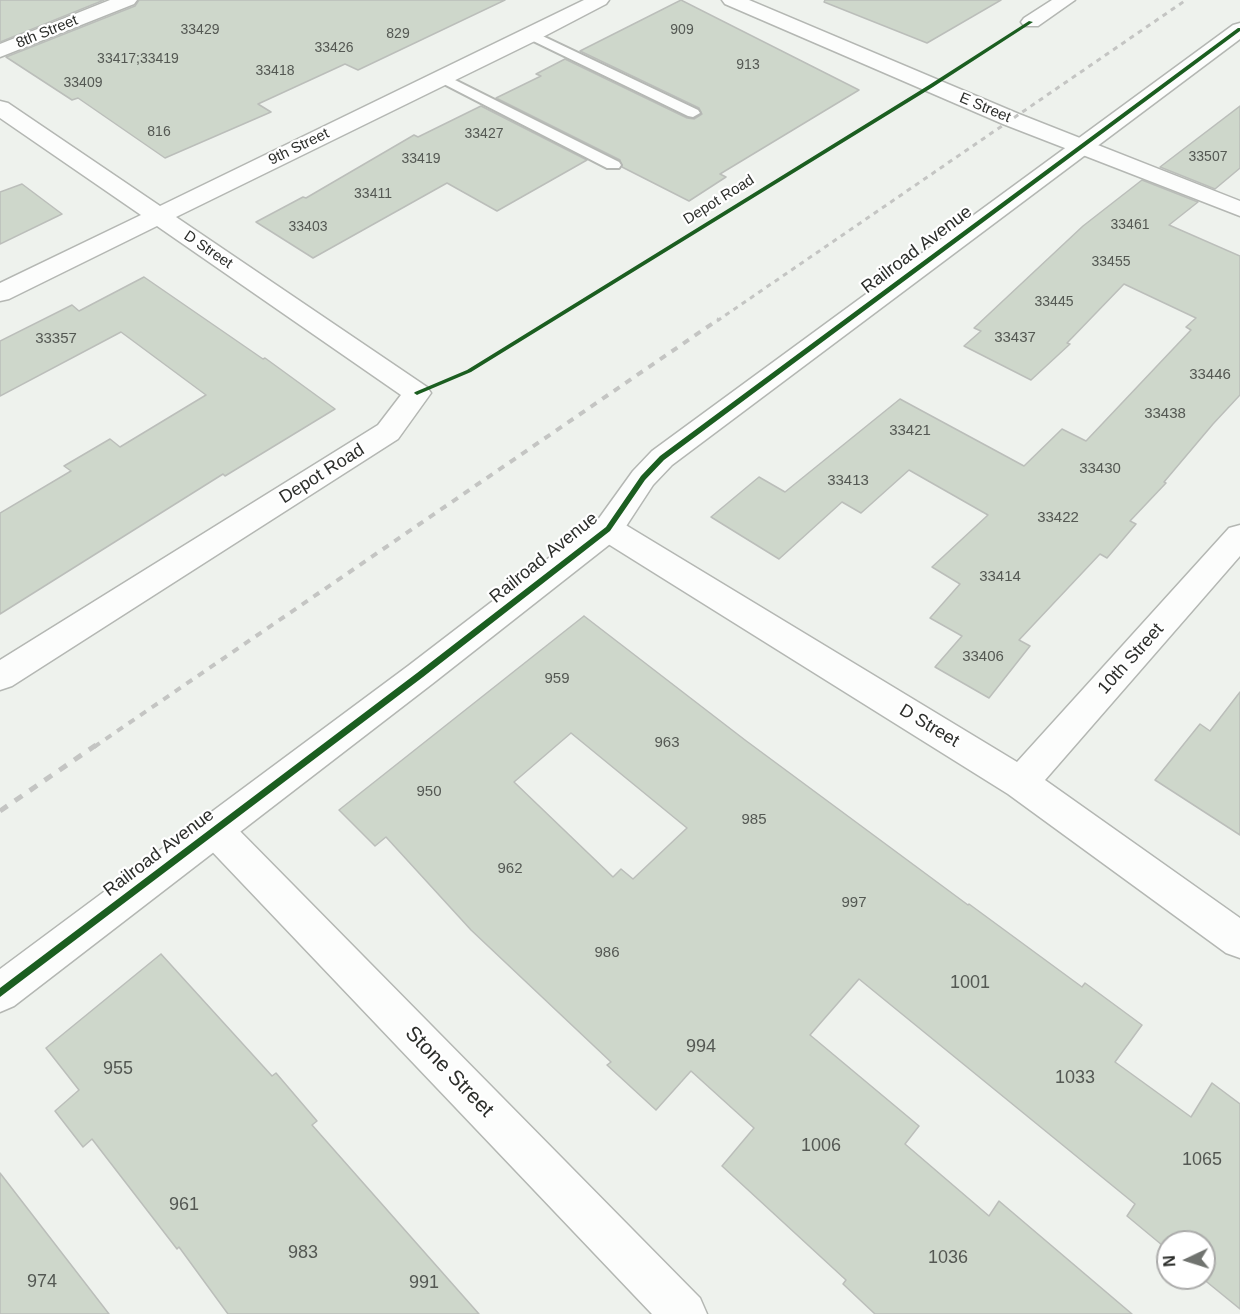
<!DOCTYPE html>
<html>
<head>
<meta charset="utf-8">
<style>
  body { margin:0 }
  #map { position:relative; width:1240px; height:1314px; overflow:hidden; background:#eef2ed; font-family:Arial,sans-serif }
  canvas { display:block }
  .north { position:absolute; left:1156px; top:1230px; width:60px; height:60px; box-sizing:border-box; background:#fff; border:2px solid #ababaa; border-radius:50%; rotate:266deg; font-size:16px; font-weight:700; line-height:24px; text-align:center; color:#2c2e2b }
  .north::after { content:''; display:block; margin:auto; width:21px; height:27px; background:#70736f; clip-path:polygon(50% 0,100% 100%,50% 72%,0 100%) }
</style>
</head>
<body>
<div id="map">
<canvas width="1240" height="1314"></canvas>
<div class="north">N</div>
</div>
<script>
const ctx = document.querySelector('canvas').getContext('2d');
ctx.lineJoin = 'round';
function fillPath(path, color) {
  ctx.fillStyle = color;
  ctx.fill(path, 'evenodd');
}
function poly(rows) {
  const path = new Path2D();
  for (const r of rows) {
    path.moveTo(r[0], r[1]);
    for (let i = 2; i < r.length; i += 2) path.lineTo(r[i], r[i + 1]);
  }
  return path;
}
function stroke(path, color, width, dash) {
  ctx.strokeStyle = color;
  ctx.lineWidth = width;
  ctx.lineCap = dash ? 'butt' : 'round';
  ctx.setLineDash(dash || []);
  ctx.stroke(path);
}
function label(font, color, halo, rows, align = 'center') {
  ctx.font = font + ' Arial,sans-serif';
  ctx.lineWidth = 4.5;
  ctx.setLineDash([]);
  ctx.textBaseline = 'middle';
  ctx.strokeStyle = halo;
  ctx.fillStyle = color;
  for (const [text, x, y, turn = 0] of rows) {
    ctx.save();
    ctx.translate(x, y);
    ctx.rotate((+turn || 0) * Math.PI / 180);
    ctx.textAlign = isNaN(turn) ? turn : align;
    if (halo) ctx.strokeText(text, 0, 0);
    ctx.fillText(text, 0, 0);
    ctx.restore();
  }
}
const building = poly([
  [0,0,104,0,0,42,0,0],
  [139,0,505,0,358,70,345,64,258,104,271,112,165,158,78,98,72,100,6,57,135,6,139,0],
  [681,0,859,90,720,174,726,177,689,201,622,167,620,160,496,98,541,76,536,74,565,59,687,118,694,119,702,114,699,108,580,51,681,0],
  [825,0,1001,0,927,43,824,2,825,0],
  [481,106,587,160,497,211,447,183,313,258,256,222,303,197,306,198,414,135,418,137,481,106],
  [1240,106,1240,168,1215,189,1160,167,1240,106],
  [1142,180,1198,202,1169,225,1240,256,1240,395,1213,424,1164,482,1166,483,1130,521,1136,524,1107,558,1100,554,1019,640,1030,646,989,698,935,667,962,636,930,618,960,584,932,567,988,515,909,470,861,513,842,502,779,559,711,517,759,477,785,492,900,399,1024,466,1062,429,1086,441,1191,330,1186,327,1196,318,1124,284,1067,343,1070,344,1031,380,964,346,981,331,974,328,1083,226,1142,180],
  [22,184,62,214,0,244,0,192,22,184],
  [144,277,263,359,265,358,335,409,225,476,223,474,0,614,0,513,71,471,64,466,110,439,120,447,206,395,121,332,0,396,0,341,72,305,79,311,144,277],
  [584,616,745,740,968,905,969,904,1082,987,1085,983,1142,1025,1115,1062,1191,1117,1212,1083,1240,1104,1240,1309,1202,1278,1204,1242,1168,1242,1168,1250,1127,1216,1135,1204,859,979,810,1035,919,1126,905,1144,989,1216,999,1201,1132,1314,875,1314,843,1284,846,1280,722,1166,754,1128,691,1071,656,1110,607,1065,611,1062,471,930,386,837,375,846,339,810,584,616],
  [571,733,687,828,633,879,621,869,613,877,514,782,571,733],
  [1240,692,1240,835,1155,780,1200,724,1210,731,1240,692],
  [161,954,272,1076,276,1073,317,1121,312,1125,479,1314,228,1314,179,1247,177,1249,92,1139,83,1147,55,1111,79,1090,46,1048,161,954],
  [0,1173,109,1314,0,1314,0,1173]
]);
const service = poly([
  [532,31,698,110,700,113,693,117,688,116,527,38,525,35,527,32,532,31],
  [443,74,619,162,621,165,619,168,607,168,438,81,436,78,443,74]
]);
const minor = poly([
  [110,0,137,0,134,4,0,57,0,44,110,0],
  [584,0,609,0,606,4,539,39,176,217,427,387,431,393,398,439,12,686,0,690,0,660,378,425,401,395,157,226,9,299,0,301,0,283,141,215,0,118,0,101,8,103,160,206,584,0],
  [722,0,749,0,1019,114,1240,201,1240,216,1003,124,725,4,722,0],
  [1052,0,1075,0,1038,26,1024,26,1021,22,1024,18,1052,0],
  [608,518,619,521,1017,762,1229,528,1240,525,1240,556,1045,780,1240,918,1240,958,1226,953,1008,794,597,537,593,529,597,521,608,518],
  [215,814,228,819,700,1298,707,1314,652,1314,202,841,197,830,202,819,215,814]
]);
const tertiary = poly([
  [1240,23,1240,39,672,465,653,485,619,537,432,684,14,1006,0,1012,0,969,408,666,597,521,633,471,652,451,1233,25,1240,23]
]);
const railFar2 = poly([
  [717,321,1186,0]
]);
const railFar1 = poly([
  [94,747,719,319]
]);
const rail = poly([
  [0,811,96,745]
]);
const cycleway = poly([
  [1029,21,1033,22,933,87,471,372,419,394,417,395,414,393,415,392,467,370,929,85,1029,21],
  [1238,28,1240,28,1240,31,664,460,645,480,610,531,423,677,0,997,0,988,417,673,606,527,641,476,660,456,1238,28]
]);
const farNumbernames = [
  ["33429",200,30],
  ["909",682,30],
  ["829",398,34],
  ["33426",334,48],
  ["33417;33419",138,59],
  ["913",748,65],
  ["33418",275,71],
  ["33409",83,83],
  ["816",159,132],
  ["33427",484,134],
  ["33507",1208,157],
  ["33419",421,159],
  ["33411",373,194],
  ["33461",1130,225],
  ["33403",308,227],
  ["33455",1111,262],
  ["33445",1054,302]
];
const farStreetnames = [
  ["8th Street",47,32,-22],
  ["E Street",985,108,23],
  ["9th Street",299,147,-26],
  ["Depot Road",719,200,-32],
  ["D Street",208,250,34]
];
const numberNames = [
  ["33437",1015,338],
  ["33357",56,339],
  ["33446",1210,375],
  ["33438",1165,414],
  ["33421",910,431],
  ["33430",1100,469],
  ["33413",848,481],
  ["33422",1058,518],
  ["33414",1000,577],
  ["33406",983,657],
  ["959",557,679],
  ["963",667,743],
  ["950",429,792],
  ["985",754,820],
  ["962",510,869],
  ["997",854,903],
  ["986",607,953]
];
const streetNames = [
  ["Railroad Avenue",917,250,-37],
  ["Depot Road",322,474,-32],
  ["Railroad Avenue",544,558,-39],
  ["10th Street",1131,659,-48],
  ["D Street",929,726,31],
  ["Railroad Avenue",159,853,-37]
];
const nearNumbernames = [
  ["1001",970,983],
  ["994",701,1047],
  ["955",118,1069],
  ["1033",1075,1078],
  ["1006",821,1146],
  ["1065",1202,1160],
  ["961",184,1205],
  ["983",303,1253],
  ["1036",948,1258],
  ["974",42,1282],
  ["991",424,1283]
];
const nearStreetnames = [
  ["Stone Street",449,1072,46]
];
fillPath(building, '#ced7cb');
stroke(building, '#bbbeba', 1.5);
stroke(service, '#b4b7b3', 4);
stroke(minor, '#b4b7b3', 3);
stroke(tertiary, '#b4b7b3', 3);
fillPath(service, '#fcfdfc');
fillPath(minor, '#fcfdfc');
fillPath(tertiary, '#fcfdfc');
stroke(railFar2, '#c4c5c3', 3, [5, 5]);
stroke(railFar1, '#c4c5c3', 4, [7, 7]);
stroke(rail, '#c4c5c3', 5, [9, 9]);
fillPath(cycleway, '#1b5e20');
label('14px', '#545853', null, farNumbernames);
label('15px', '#2c2e2b', '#fff', farStreetnames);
label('15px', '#545853', null, numberNames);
label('18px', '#2c2e2b', '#fff', streetNames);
label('18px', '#545853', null, nearNumbernames);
label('21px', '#2c2e2b', '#fff', nearStreetnames);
</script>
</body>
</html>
